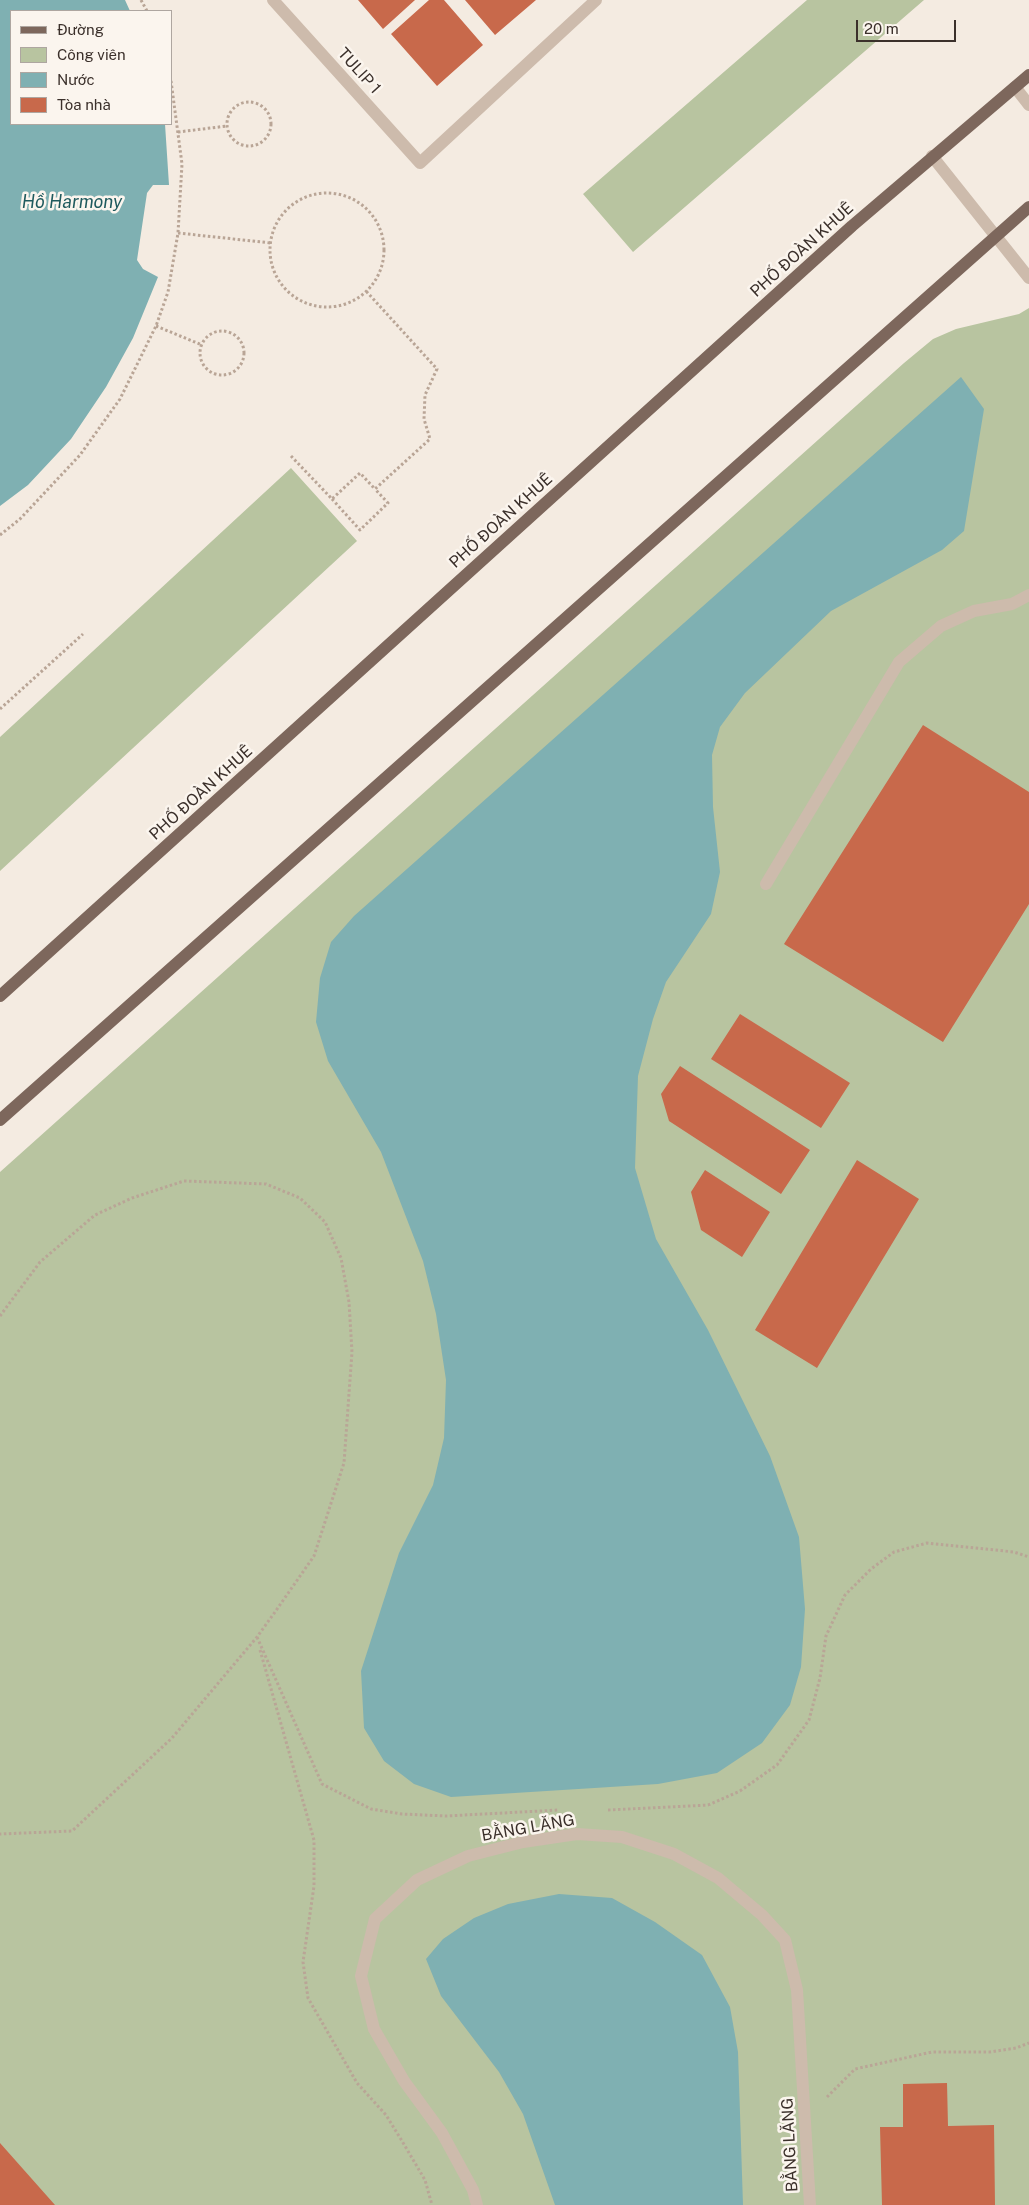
<!DOCTYPE html>
<html>
<head>
<meta charset="utf-8">
<style>
  body { margin:0 }
  #map { position:relative; width:1029px; height:2205px; overflow:hidden; background:#f4ebe1; font-family:"Public Sans",sans-serif }
  canvas { display:block }
  .legend { position:absolute; left:10px; top:10px; width:162px; height:115px; box-sizing:border-box; background:#fbf5ee; border:1px solid #aea6a0; margin:0; padding:6px 9px; list-style:none; font-size:15px; color:#3b302b }
  .legend li { display:flex; align-items:center; gap:10px; height:25px }
  .legend b { width:25px; border:1px solid #aea6a0 }
  .scale { position:absolute; left:856px; top:20px; width:100px; height:22px; box-sizing:border-box; border:2px solid #3b302b; border-top:0; padding-left:6px; font-size:15px; line-height:18px; white-space:nowrap; color:#3b302b; -webkit-text-stroke:4px #fbf5ee; paint-order:stroke }
</style>
</head>
<body>
<div id="map">
<canvas width="1029" height="2205"></canvas>
<ul class="legend">
<li><b style="height:6px;background:#7d675c"></b>Đường</li>
<li><b style="height:14px;background:#b8c4a0"></b>Công viên</li>
<li><b style="height:14px;background:#7fb0b2"></b>Nước</li>
<li><b style="height:14px;background:#c8694b"></b>Tòa nhà</li>
</ul>
<div class="scale">20 m</div>
</div>
<script>
const ctx = document.querySelector('canvas').getContext('2d');
ctx.lineJoin = 'round';
function fillPath(path, color) {
  ctx.fillStyle = color;
  ctx.fill(path, 'evenodd');
}
function poly(rows) {
  const path = new Path2D();
  for (const r of rows) {
    if (r.length === 3) {
      path.moveTo(r[0] + r[2], r[1]);
      path.arc(r[0], r[1], r[2], 0, 2 * Math.PI);
      continue;
    }
    path.moveTo(r[0], r[1]);
    for (let i = 2; i < r.length; i += 2) path.lineTo(r[i], r[i + 1]);
  }
  return path;
}
function stroke(path, color, width, dash) {
  ctx.strokeStyle = color;
  ctx.lineWidth = width;
  ctx.lineCap = dash ? 'butt' : 'round';
  ctx.setLineDash(dash || []);
  ctx.stroke(path);
}
function label(font, color, halo, rows, align = 'center') {
  ctx.font = font + ' "Public Sans",sans-serif';
  ctx.lineWidth = 5;
  ctx.setLineDash([]);
  ctx.textBaseline = 'middle';
  ctx.strokeStyle = halo;
  ctx.fillStyle = color;
  for (const [text, x, y, turn = 0] of rows) {
    ctx.save();
    ctx.translate(x, y);
    ctx.rotate((+turn || 0) * Math.PI / 180);
    ctx.textAlign = isNaN(turn) ? turn : align;
    if (halo) ctx.strokeText(text, 0, 0);
    ctx.fillText(text, 0, 0);
    ctx.restore();
  }
}
const green = poly([
  [807,0,924,0,633,252,583,194],
  [1029,308,1029,2205,0,2205,0,1172,904,363,933,339,956,329,1019,314],
  [291,468,357,541,0,871,0,737]
]);
const water = poly([
  [0,0,125,0,130,11,11,11,11,124,165,124,169,185,153,185,147,193,137,260,143,269,158,277,133,338,106,387,71,439,28,485,0,506],
  [961,377,984,409,964,531,942,550,831,611,745,693,720,727,712,755,713,807,720,872,711,914,666,982,653,1019,638,1076,635,1168,656,1239,708,1330,770,1456,799,1537,805,1609,801,1667,790,1705,762,1743,717,1773,658,1784,451,1797,414,1784,384,1761,364,1728,361,1671,399,1553,433,1485,444,1438,446,1380,436,1314,423,1261,381,1152,328,1061,316,1022,320,978,331,942,354,916],
  [559,1894,612,1898,655,1922,702,1955,730,2007,738,2052,743,2205,555,2205,523,2114,499,2072,441,1996,426,1959,443,1939,474,1918,508,1904]
]);
const building = poly([
  [358,0,415,0,383,29],
  [429,0,444,0,483,45,437,86,391,34],
  [465,0,536,0,495,35],
  [923,725,1029,792,1029,904,943,1042,784,944],
  [740,1014,850,1083,821,1128,711,1059],
  [680,1066,810,1150,781,1194,669,1121,661,1094],
  [857,1160,919,1199,817,1368,755,1330],
  [705,1170,770,1212,742,1257,701,1230,691,1192],
  [947,2083,948,2126,994,2125,995,2205,882,2205,880,2127,903,2127,903,2084],
  [0,2143,55,2205,0,2205]
]);
const path = poly([
  [141,0,147,11],
  [249,124,22],
  [178,132,227,126],
  [327,250,57],
  [178,233,271,243],
  [156,326,202,345],
  [222,353,22],
  [291,456,332,499,360,473,375,489,430,439,424,419,425,395,437,369,366,291],
  [332,499,360,530,388,503,375,489],
  [0,535,20,519,80,455,120,399,156,326,168,292,178,233,182,164,171,81],
  [0,709,83,634],
  [0,1316,40,1262,95,1215,132,1198,184,1181,266,1184,300,1198,325,1222,341,1258,349,1302,352,1352,344,1463,314,1556,275,1612,257,1637,172,1738,72,1831,0,1834],
  [257,1637,322,1784,371,1809,402,1814,446,1816,559,1810],
  [260,1650,314,1840,314,1886,303,1962,308,1998,357,2083,386,2115,402,2141,425,2180,432,2205],
  [608,1810,708,1805,740,1791,777,1765,809,1720,820,1678,826,1636,845,1595,871,1569,894,1552,927,1543,1014,1552,1029,1557],
  [827,2097,855,2069,932,2052,990,2052,1016,2048,1029,2043]
]);
const minor = poly([
  [273,0,420,163,596,0],
  [1015,87,1029,105],
  [932,156,1029,278],
  [766,884,899,662,941,626,974,611,1012,604,1029,595],
  [477,2205,473,2190,442,2133,404,2081,374,2029,361,1976,375,1919,417,1880,468,1856,523,1842,577,1834,622,1837,674,1854,718,1878,762,1915,785,1940,797,1990,810,2205]
]);
const major = poly([
  [0,996,852,226,1029,75],
  [0,1120,1029,207]
]);
const streetNames = [
  ["TULIP 1",359,71,48],
  ["PHỐ ĐOÀN KHUÊ",802,250,-42],
  ["PHỐ ĐOÀN KHUÊ",501,521,-42],
  ["PHỐ ĐOÀN KHUÊ",201,793,-42],
  ["BẰNG LĂNG",528,1828,-10],
  ["BẰNG LĂNG",790,2145,-93]
];
const waterNames = [
  ["Hồ Harmony",72,202]
];
fillPath(green, '#b8c4a0');
fillPath(water, '#7fb0b2');
fillPath(building, '#c8694b');
stroke(path, '#b9a596', 3, [2.5, 2.5]);
stroke(minor, '#cdbbac', 12);
stroke(major, '#7d675c', 12);
label('16px', '#3b302b', '#fbf5ee', streetNames);
label('italic 18px', '#1f5a5e', '#fbf5ee', waterNames);
</script>
</body>
</html>
